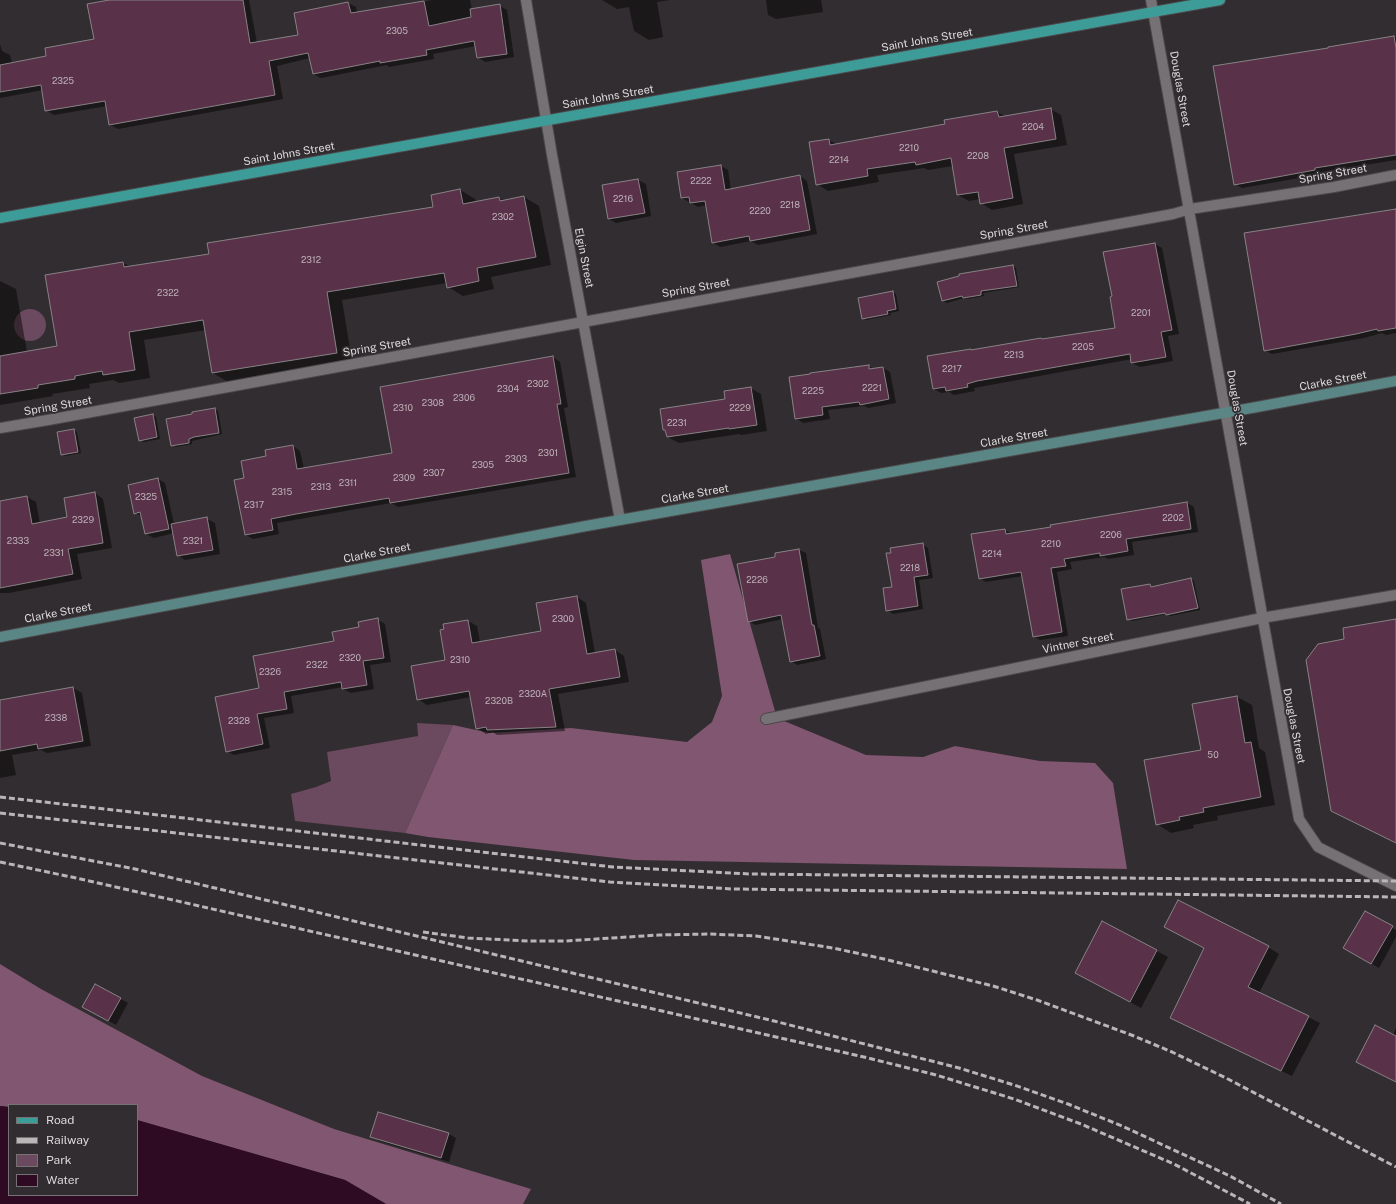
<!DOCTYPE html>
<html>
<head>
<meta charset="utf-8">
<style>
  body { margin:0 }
  #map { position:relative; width:1396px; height:1204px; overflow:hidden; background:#322d30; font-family:"Public Sans",sans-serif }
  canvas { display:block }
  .legend { position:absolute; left:8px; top:1104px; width:130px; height:92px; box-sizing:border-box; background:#322d30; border:1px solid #767274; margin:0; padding:5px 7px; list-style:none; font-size:12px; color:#dddadb }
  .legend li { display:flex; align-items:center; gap:8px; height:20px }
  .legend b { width:20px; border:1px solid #767274 }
</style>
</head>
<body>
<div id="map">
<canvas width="1396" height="1204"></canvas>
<ul class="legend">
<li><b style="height:5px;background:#3e9c98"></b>Road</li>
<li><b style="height:5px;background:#b9b6b7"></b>Railway</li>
<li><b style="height:11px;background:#6b495e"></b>Park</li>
<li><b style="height:11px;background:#2f0b23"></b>Water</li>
</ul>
</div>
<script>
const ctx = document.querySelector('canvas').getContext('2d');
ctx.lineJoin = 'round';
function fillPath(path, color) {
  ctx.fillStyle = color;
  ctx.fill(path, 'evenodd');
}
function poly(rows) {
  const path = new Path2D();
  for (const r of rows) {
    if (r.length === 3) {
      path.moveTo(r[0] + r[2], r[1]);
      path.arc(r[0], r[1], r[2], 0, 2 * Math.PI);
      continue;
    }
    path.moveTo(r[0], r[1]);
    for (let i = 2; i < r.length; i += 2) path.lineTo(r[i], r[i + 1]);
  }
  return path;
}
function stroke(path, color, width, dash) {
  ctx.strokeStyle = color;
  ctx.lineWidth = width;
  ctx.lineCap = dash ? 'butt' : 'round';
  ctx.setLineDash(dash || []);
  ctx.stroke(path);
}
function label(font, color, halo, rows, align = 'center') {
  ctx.font = font + ' "Public Sans",sans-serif';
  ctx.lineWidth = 3.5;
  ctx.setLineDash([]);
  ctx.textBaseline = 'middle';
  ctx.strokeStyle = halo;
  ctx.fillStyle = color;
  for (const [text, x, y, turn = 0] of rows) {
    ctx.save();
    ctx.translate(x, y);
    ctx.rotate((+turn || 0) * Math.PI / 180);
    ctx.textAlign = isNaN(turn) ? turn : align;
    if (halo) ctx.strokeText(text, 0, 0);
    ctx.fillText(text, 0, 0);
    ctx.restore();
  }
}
const green = poly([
  [30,325,16],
  [417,723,453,725,405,833,295,821,291,794,316,787,331,781,327,752,418,736]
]);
const forest = poly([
  [730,554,777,718,866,755,923,757,955,746,1040,761,1095,763,1113,783,1127,869,634,860,428,837,405,833,453,725,490,733,571,728,687,742,712,722,722,696,701,560],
  [0,964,41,989,202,1076,334,1129,531,1189,523,1204,386,1204,345,1180,137,1120,137,1105,9,1105,9,1107,0,1106]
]);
const water = poly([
  [0,1106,9,1107,9,1195,137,1195,137,1120,345,1180,386,1204,0,1204]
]);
const shadow = poly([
  [115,0,249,0,257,43,300,35,348,3,356,7,357,13,432,0,470,0,472,10,500,6,507,10,514,57,485,62,478,57,476,46,433,54,434,59,389,67,387,65,321,78,313,74,310,58,277,66,283,99,118,129,110,125,107,106,54,115,46,110,43,90,0,98,0,44,2,51,10,55,12,64,48,57,95,40],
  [602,0,670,0,657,2,663,37,649,40,634,31,629,7,617,9],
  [766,0,821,0,823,12,776,19,768,15],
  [1396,37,1396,160,1322,172,1322,174,1242,188,1235,184,1329,49,1329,48],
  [1050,109,1061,115,1067,145,1014,154,1023,204,992,210,981,203,980,199,969,201,958,195,953,166,928,170,924,168,877,175,879,182,828,191,817,184,829,140,838,145,946,125,997,112,1006,117],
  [721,166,728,170,731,190,800,176,807,181,817,234,758,245,751,241,720,247,712,242,707,205,698,207,682,198],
  [638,180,646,184,651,216,616,223,609,219,603,186],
  [460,190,475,199,476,202,499,198,505,201,524,197,539,206,551,265,491,277,494,289,463,296,448,287,447,283,342,300,352,361,228,382,213,373,206,330,144,340,150,378,119,383,113,380,89,384,90,388,52,394,53,396,0,405,0,281,16,289,27,352,58,347,123,263,131,267,210,255,434,207],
  [1396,210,1396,333,1386,335,1382,333,1364,338,1272,354,1264,350],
  [1155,244,1162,248,1179,334,1168,336,1173,361,1140,367,1132,363,1132,359,974,388,975,391,954,395,949,392,941,393,934,389,971,350,973,351,1116,329],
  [1013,266,1016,268,1019,287,983,293,984,296,967,299,964,298,947,303,943,301,938,282],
  [893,292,896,294,899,311,890,313,891,315,866,320,863,318],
  [553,357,560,362,568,407,564,408,576,477,398,507,391,503,277,523,279,534,253,539,246,535,245,479,267,457,293,446,300,451,304,469,393,453],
  [869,366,874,369,883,368,890,372,896,403,868,408,864,406,828,410,830,419,803,423,796,418],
  [750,388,761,394,767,431,741,435,739,434,679,443,668,437,667,431,664,430],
  [215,409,218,411,222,434,192,441,192,444,176,447,172,445],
  [153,415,156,417,160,439,143,442,140,440],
  [74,430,77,432,81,453,65,456,62,454],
  [158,479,165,483,174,524,207,519,215,523,220,554,185,560,178,555,174,533,154,538,146,534,143,517,135,513],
  [95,493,103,499,112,548,77,554,82,579,9,593,0,593,0,503,27,497,36,502,40,524,68,518],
  [1187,503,1194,507,1198,532,1132,542,1134,555,1108,559,1104,557,1070,562,1072,569,1057,572,1068,636,1040,640,1034,637,1023,576,986,582,979,578,1005,530,1012,534],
  [922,544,928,548,933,578,919,580,923,609,893,614,887,610,893,587],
  [799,550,806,553,818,628,820,629,826,659,797,665,791,661,783,619,755,625,749,621,776,558],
  [1191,579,1194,581,1200,610,1170,616,1167,614,1132,621,1128,619,1150,585,1154,587],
  [577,597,586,603,595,653,615,650,624,656,629,682,558,694,565,731,497,735,493,732,486,734,477,728,471,697,427,705,418,699,446,661,468,621,477,626,480,642,542,632],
  [378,620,385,624,391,662,370,665,374,689,351,693,343,689,343,687,291,696,294,713,264,718,270,748,234,755,227,751,260,689,335,642,360,628],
  [73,688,82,693,91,746,47,753,41,750,12,755,16,775,0,778,0,701],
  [1237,697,1252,705,1259,748,1265,752,1275,805,1217,816,1218,820,1193,825,1194,828,1171,833,1157,824],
  [1365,912,1396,930,1396,937,1379,968,1345,948],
  [1103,923,1168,957,1141,1008,1087,979],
  [1268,947,1279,954,1259,993,1320,1023,1292,1076,1171,1018],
  [96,985,128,1003,116,1025,84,1007],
  [1396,1028,1396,1082,1357,1062,1393,1035],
  [449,1134,456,1138,449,1162,379,1141,371,1137]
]);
const building = poly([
  [109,0,243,0,250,43,298,35,294,13,348,2,351,13,424,1,429,26,471,17,470,9,500,4,507,54,477,58,474,41,426,50,427,55,380,63,380,61,313,74,308,53,269,61,275,95,109,125,105,101,45,111,41,85,0,92,0,65,46,56,45,48,94,39,87,4,109,0],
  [1394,36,1396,48,1396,155,1315,168,1315,170,1234,185,1213,66,1328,48,1328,47,1394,36],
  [1051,108,1056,139,1004,148,1013,198,980,204,978,192,957,195,951,158,916,165,915,162,867,169,868,176,816,185,809,142,829,139,830,145,945,124,944,120,997,111,999,117,1051,108],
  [721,165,725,190,800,175,810,230,750,241,749,236,712,243,705,201,690,203,689,197,681,198,677,172,721,165],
  [638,179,645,213,608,219,602,185,638,179],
  [460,189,463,204,499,197,500,201,524,196,536,257,477,268,479,281,447,288,444,273,327,292,337,353,212,373,203,320,129,332,135,370,103,375,102,371,75,376,75,379,38,385,38,388,0,394,0,356,57,346,45,275,123,262,124,267,209,254,207,243,433,207,431,195,460,189],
  [1396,209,1396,328,1378,331,1377,329,1356,334,1264,351,1244,233,1396,209],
  [1155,243,1172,330,1161,332,1166,357,1131,363,1130,354,977,381,967,384,968,387,946,391,945,387,933,389,927,356,971,349,971,350,1041,338,1042,339,1115,328,1110,297,1112,296,1103,252,1155,243],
  [1013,265,1017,286,981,291,981,295,963,298,962,296,942,301,937,282,959,276,959,274,1013,265],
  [893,291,896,309,887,311,888,314,862,319,858,298,893,291],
  [553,356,561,404,557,404,569,473,390,503,389,498,296,514,271,519,273,530,245,535,234,480,244,478,241,461,266,456,265,450,293,445,297,469,392,453,380,387,553,356],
  [869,365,869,369,883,367,889,399,860,405,859,402,822,407,823,415,795,419,789,377,810,374,810,373,869,365],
  [751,387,757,425,729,429,729,428,667,437,665,430,663,430,660,409,725,399,724,391,751,387],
  [215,408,219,433,194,437,189,439,189,443,171,446,166,419,192,414,192,412,215,408],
  [153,414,157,437,139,441,134,418,153,414],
  [74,429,78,452,61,455,57,432,74,429],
  [158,478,169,529,145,534,140,512,134,514,128,485,158,478],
  [95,492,103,543,68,549,73,574,0,588,0,501,27,496,32,524,67,517,64,498,95,492],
  [1187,502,1191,529,1126,539,1128,551,1100,556,1100,553,1064,559,1066,566,1051,568,1062,632,1033,637,1021,572,979,579,971,534,1005,529,1006,534,1051,527,1050,525,1187,502],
  [207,517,213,550,177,556,171,524,207,517],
  [923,543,928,575,914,577,918,606,886,611,883,588,892,587,886,553,891,553,890,548,923,543],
  [799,549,812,625,814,625,820,656,790,662,781,615,748,622,737,564,775,557,775,553,799,549],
  [1191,578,1198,608,1166,615,1165,613,1127,620,1121,589,1150,584,1151,587,1191,578],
  [577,596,587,654,615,649,620,677,549,689,556,727,487,730,486,727,476,729,469,691,417,700,411,666,445,660,440,630,444,629,443,624,468,620,472,643,541,631,536,603,577,596],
  [378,618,384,658,363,661,367,685,342,689,341,682,284,692,287,709,257,714,263,744,226,752,215,697,259,688,253,656,334,641,332,632,359,627,358,622,378,618],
  [1396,619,1396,843,1331,811,1306,660,1318,644,1344,639,1343,628,1396,619],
  [73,687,83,741,38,749,37,744,0,751,0,700,73,687],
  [1237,696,1245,743,1251,742,1261,797,1203,808,1204,812,1179,817,1180,820,1156,825,1144,760,1201,750,1192,704,1237,696],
  [1178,900,1269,946,1248,987,1309,1016,1281,1071,1170,1018,1204,948,1164,927,1178,900],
  [1365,911,1393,926,1371,964,1343,948,1365,911],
  [1102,921,1157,950,1130,1002,1075,973,1102,921],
  [95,984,121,998,108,1021,82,1007,95,984],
  [1375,1025,1396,1036,1396,1082,1356,1062,1375,1025],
  [378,1112,449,1133,441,1158,370,1137,378,1112]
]);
const minor = poly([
  [526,0,552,155,620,520],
  [1151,0,1299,819,1318,847,1396,886],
  [0,428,48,420,1173,214,1190,209,1334,187,1396,175],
  [766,719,1262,618,1396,595]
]);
const secondary = poly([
  [0,637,586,526,1257,407,1396,381]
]);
const primary = poly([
  [0,218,1220,0]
]);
const rail = poly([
  [0,797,613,867,751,874,1396,881],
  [0,813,610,882,733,889,1396,897],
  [0,843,135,869,774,1021,959,1068,1014,1085,1068,1104,1122,1126,1230,1176,1281,1204],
  [0,862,76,878,662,1011,868,1058,936,1075,1014,1099,1081,1124,1174,1164,1250,1204],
  [423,932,468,938,529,941,565,941,659,935,709,934,756,936,833,948,884,959,993,986,1037,1000,1134,1036,1172,1052,1226,1078,1396,1167]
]);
const numberNames = [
  ["2305",397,31],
  ["2325",63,81],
  ["2204",1033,127],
  ["2210",909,148],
  ["2208",978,156],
  ["2214",839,160],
  ["2222",701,181],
  ["2216",623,199],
  ["2218",790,205],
  ["2220",760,211],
  ["2302",503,217],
  ["2312",311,260],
  ["2322",168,293],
  ["2201",1141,313],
  ["2205",1083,347],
  ["2213",1014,355],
  ["2217",952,369],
  ["2302",538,384],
  ["2221",872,388],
  ["2304",508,389],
  ["2225",813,391],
  ["2306",464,398],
  ["2308",433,403],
  ["2310",403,408],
  ["2229",740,408],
  ["2231",677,423],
  ["2301",548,453],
  ["2303",516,459],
  ["2305",483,465],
  ["2307",434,473],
  ["2309",404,478],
  ["2311",348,483],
  ["2313",321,487],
  ["2315",282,492],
  ["2325",146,497],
  ["2317",254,505],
  ["2202",1173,518],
  ["2329",83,520],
  ["2206",1111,535],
  ["2333",18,541],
  ["2321",193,541],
  ["2210",1051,544],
  ["2331",54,553],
  ["2214",992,554],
  ["2218",910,568],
  ["2226",757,580],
  ["2300",563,619],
  ["2320",350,658],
  ["2310",460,660],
  ["2322",317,665],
  ["2326",270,672],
  ["2320A",533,694],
  ["2320B",499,701],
  ["2338",56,718],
  ["2328",239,721],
  ["50",1213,755]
];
const streetNames = [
  ["Saint Johns Street",927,40,-10],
  ["Douglas Street",1180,89,80],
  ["Saint Johns Street",608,97,-10],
  ["Saint Johns Street",289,154,-10],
  ["Spring Street",1333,174,-10],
  ["Spring Street",1014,230,-10],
  ["Elgin Street",584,258,79],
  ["Spring Street",696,288,-10],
  ["Spring Street",377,347,-10],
  ["Clarke Street",1333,381,-11],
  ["Spring Street",58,406,-10],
  ["Douglas Street",1237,408,80],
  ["Clarke Street",1014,438,-10],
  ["Clarke Street",695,494,-10],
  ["Clarke Street",377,553,-11],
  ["Clarke Street",58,613,-11],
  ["Vintner Street",1078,643,-11],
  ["Douglas Street",1294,726,79]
];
fillPath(green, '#6b495e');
fillPath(forest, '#805670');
fillPath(water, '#2f0b23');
fillPath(shadow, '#0007');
fillPath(building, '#59324a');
stroke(building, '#888285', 1);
stroke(minor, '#4c494b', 12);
stroke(secondary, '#4c494b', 12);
stroke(primary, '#4c494b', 12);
stroke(minor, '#767174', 10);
stroke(secondary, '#5a8686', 10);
stroke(primary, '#3e9c98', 10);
stroke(rail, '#b9b6b7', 3, [6, 3]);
label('9px', '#bcb0b7', null, numberNames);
label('11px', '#dddadb', '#322d30', streetNames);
</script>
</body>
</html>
